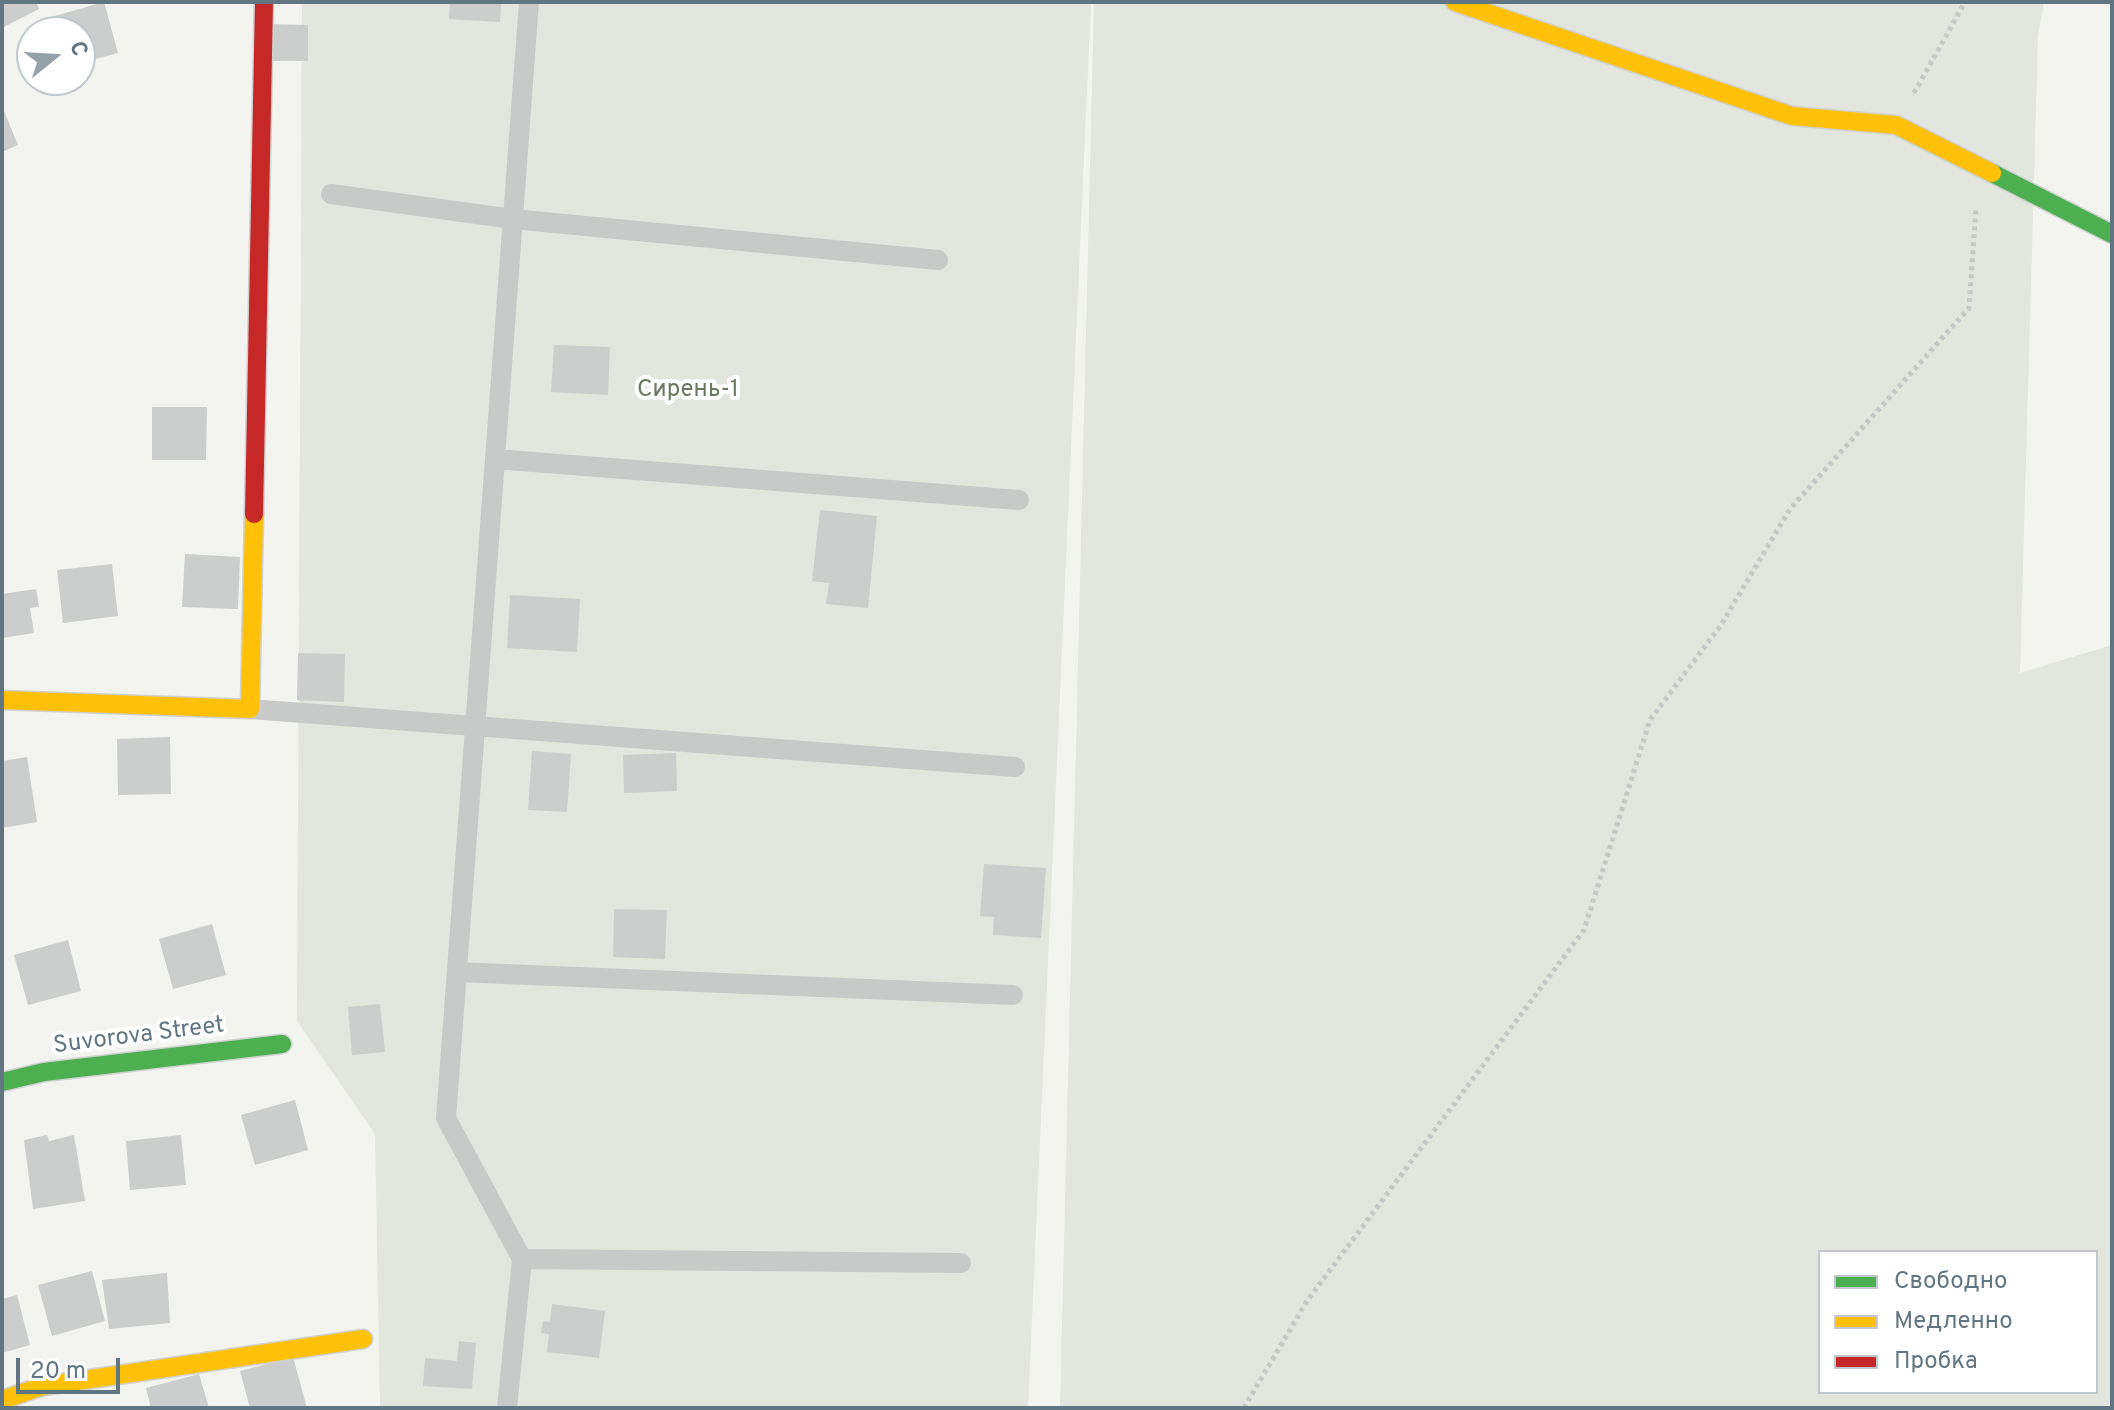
<!DOCTYPE html>
<html>
<head>
<meta charset="utf-8">
<style>
  body { margin:0 }
  #map { position:relative; width:2114px; height:1410px; overflow:hidden; background:#f3f3f0; font-family:Overpass,sans-serif }
  canvas { display:block }
  .frame { position:absolute; inset:0; border:4px solid #617682; pointer-events:none }
  .legend { position:absolute; left:1818px; top:1250px; width:280px; height:144px; box-sizing:border-box; background:#fff; border:2px solid #c0c8cd; margin:0; padding:10px 14px; list-style:none; font-size:24px; color:#617682 }
  .legend li { display:flex; align-items:center; gap:16px; height:40px }
  .legend b { width:40px; border:2px solid #c0c8cd }
  .north { position:absolute; left:16px; top:16px; width:80px; height:80px; box-sizing:border-box; background:#fff; border:2px solid #c0c8cd; border-radius:50%; rotate:72deg; font-size:22px; font-weight:700; line-height:32px; text-align:center; color:#617682 }
  .north::after { content:''; display:block; margin:auto; width:28px; height:36px; background:#94a2a8; clip-path:polygon(50% 0,100% 100%,50% 72%,0 100%) }
  .scale { position:absolute; left:16px; top:1358px; width:104px; height:36px; box-sizing:border-box; border:4px solid #617682; border-top:0; padding-left:10px; font-size:24px; line-height:28px; white-space:nowrap; color:#617682; -webkit-text-stroke:6px #fff; paint-order:stroke }
</style>
</head>
<body>
<div id="map">
<canvas width="2114" height="1410"></canvas>
<div class="frame"></div>
<ul class="legend">
<li><b style="height:10px;background:#4caf50"></b>Свободно</li>
<li><b style="height:10px;background:#ffc107"></b>Медленно</li>
<li><b style="height:10px;background:#c62828"></b>Пробка</li>
</ul>
<div class="north">С</div>
<div class="scale">20 m</div>
</div>
<script>
const ctx = document.querySelector('canvas').getContext('2d');
ctx.lineJoin = 'round';
function fillPath(path, color) {
  ctx.fillStyle = color;
  ctx.fill(path, 'evenodd');
}
function poly(rows) {
  const path = new Path2D();
  for (const r of rows) {
    path.moveTo(r[0], r[1]);
    for (let i = 2; i < r.length; i += 2) path.lineTo(r[i], r[i + 1]);
  }
  return path;
}
function stroke(path, color, width, dash) {
  ctx.strokeStyle = color;
  ctx.lineWidth = width;
  ctx.lineCap = dash ? 'butt' : 'round';
  ctx.setLineDash(dash || []);
  ctx.stroke(path);
}
function label(font, color, halo, rows, align = 'center') {
  ctx.font = font + ' Overpass,sans-serif';
  ctx.lineWidth = 8;
  ctx.setLineDash([]);
  ctx.textBaseline = 'middle';
  ctx.strokeStyle = halo;
  ctx.fillStyle = color;
  for (const [text, x, y, turn = 0] of rows) {
    ctx.save();
    ctx.translate(x, y);
    ctx.rotate((+turn || 0) * Math.PI / 180);
    ctx.textAlign = isNaN(turn) ? turn : align;
    if (halo) ctx.strokeText(text, 0, 0);
    ctx.fillText(text, 0, 0);
    ctx.restore();
  }
}
const green = poly([
  [302,2,1091,2,1028,1408,380,1408,375,1134,297,1021],
  [1094,2,2044,2,2038,36,2020,673,2112,645,2112,1408,1060,1408],
  [1820,1252,2096,1252,2096,1392,1820,1392]
]);
const building = poly([
  [2,2,36,2,39,9,2,28],
  [104,2,118,53,80,63,80,32,55,32,51,17],
  [450,2,501,2,500,22,449,19],
  [269,24,308,25,308,61,268,61],
  [2,106,18,145,2,152],
  [554,345,610,347,608,395,551,392],
  [152,407,207,407,206,460,152,460],
  [820,510,877,516,868,608,826,604,829,583,812,581],
  [185,554,240,557,238,609,182,607],
  [112,564,118,616,63,623,57,570],
  [36,589,39,607,30,608,34,633,2,638,2,594],
  [510,595,580,599,577,652,507,648],
  [298,653,345,654,344,702,297,700],
  [170,737,171,794,118,795,117,739],
  [532,751,571,754,567,812,528,810],
  [676,753,677,791,624,793,623,755],
  [27,757,37,822,2,828,2,761],
  [984,864,1046,868,1041,938,993,935,994,917,980,916],
  [614,909,667,910,665,959,613,957],
  [212,924,226,975,173,989,159,939],
  [68,940,81,991,28,1005,14,955],
  [380,1004,385,1052,352,1055,348,1007],
  [295,1100,308,1150,255,1165,241,1115],
  [47,1135,49,1141,74,1135,85,1201,33,1209,24,1140],
  [181,1135,186,1185,130,1190,126,1141],
  [92,1271,105,1321,52,1336,38,1285],
  [167,1273,170,1323,109,1329,102,1280],
  [17,1295,30,1345,2,1353,2,1299],
  [552,1304,605,1311,599,1358,547,1352,549,1334,541,1333,543,1321,550,1322],
  [459,1341,476,1343,472,1389,423,1386,425,1358,457,1361],
  [293,1357,307,1408,250,1408,240,1371],
  [199,1374,209,1408,151,1408,146,1388]
]);
const path = poly([
  [1914,93,1965,2],
  [1244,1408,1307,1301,1584,930,1650,720,1721,625,1790,509,1969,308,1976,207]
]);
const lane = poly([
  [331,194,513,219,938,260],
  [495,459,1019,500],
  [250,709,1015,767],
  [457,972,1013,995],
  [522,1259,961,1263],
  [507,1408,522,1259,446,1118,529,2]
]);
const fast = poly([
  [1992,173,2112,234],
  [2,1082,44,1072,282,1044]
]);
const slow = poly([
  [1455,2,1792,116,1896,125,1992,173],
  [2,700,250,709,254,514],
  [2,1400,43,1386,363,1339]
]);
const jam = poly([
  [254,514,264,2]
]);
const parkNames = [
  ["Сирень-1",688,391]
];
const streetNames = [
  ["Suvorova Street",139,1037,-7]
];
fillPath(green, '#e2e6de');
fillPath(building, '#cbcecd');
stroke(fast, '#cfd1d0', 21);
stroke(slow, '#cfd1d0', 21);
stroke(jam, '#cfd1d0', 21);
stroke(path, '#c6c8c8', 5, [4, 4]);
stroke(lane, '#c8caca', 20);
stroke(fast, '#4caf50', 18);
stroke(slow, '#ffc107', 18);
stroke(jam, '#c62828', 18);
label('24px', '#687960', '#fff', parkNames);
label('24px', '#617682', '#fff', streetNames);
</script>
</body>
</html>
